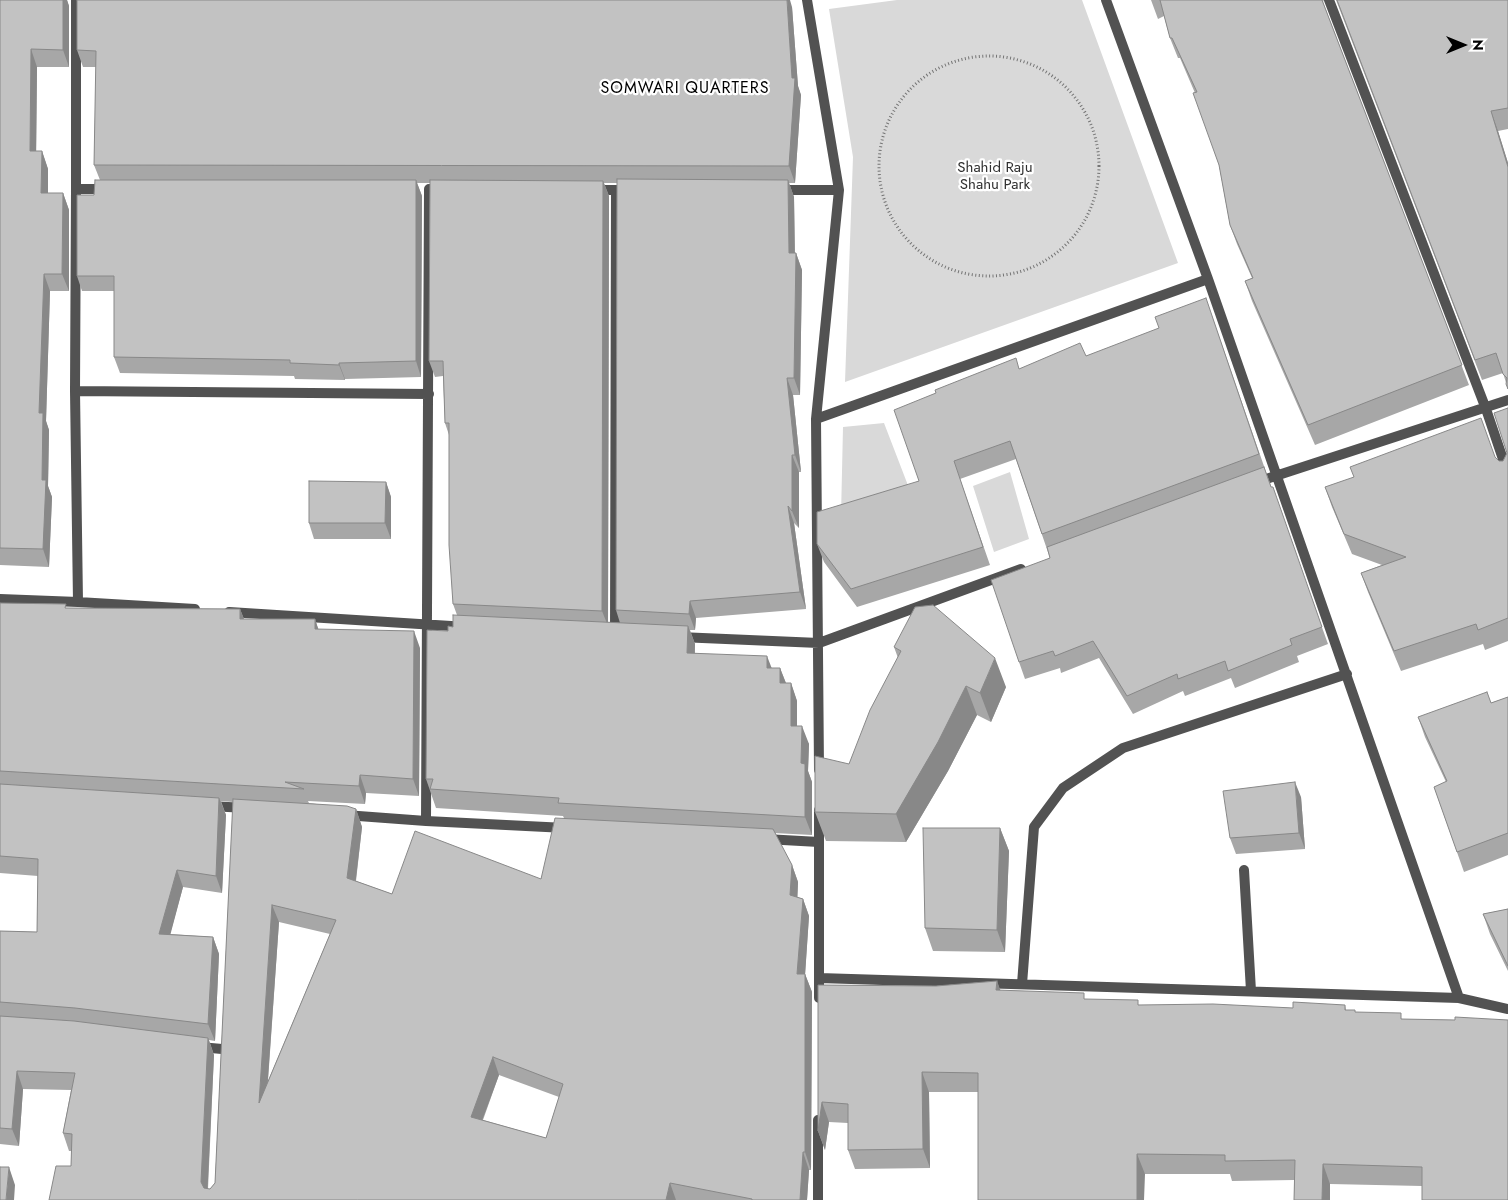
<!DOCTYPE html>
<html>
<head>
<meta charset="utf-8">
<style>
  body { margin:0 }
  #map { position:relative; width:1508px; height:1200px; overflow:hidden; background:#fff; font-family:Jost,sans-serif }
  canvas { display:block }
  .north { position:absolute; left:1438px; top:20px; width:50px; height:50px; -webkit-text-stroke:4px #fff; paint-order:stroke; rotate:90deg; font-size:14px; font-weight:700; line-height:20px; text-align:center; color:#000 }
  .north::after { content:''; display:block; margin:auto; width:18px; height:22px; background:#000; clip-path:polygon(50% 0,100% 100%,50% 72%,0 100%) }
</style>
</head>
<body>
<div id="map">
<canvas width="1508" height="1200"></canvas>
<div class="north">N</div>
</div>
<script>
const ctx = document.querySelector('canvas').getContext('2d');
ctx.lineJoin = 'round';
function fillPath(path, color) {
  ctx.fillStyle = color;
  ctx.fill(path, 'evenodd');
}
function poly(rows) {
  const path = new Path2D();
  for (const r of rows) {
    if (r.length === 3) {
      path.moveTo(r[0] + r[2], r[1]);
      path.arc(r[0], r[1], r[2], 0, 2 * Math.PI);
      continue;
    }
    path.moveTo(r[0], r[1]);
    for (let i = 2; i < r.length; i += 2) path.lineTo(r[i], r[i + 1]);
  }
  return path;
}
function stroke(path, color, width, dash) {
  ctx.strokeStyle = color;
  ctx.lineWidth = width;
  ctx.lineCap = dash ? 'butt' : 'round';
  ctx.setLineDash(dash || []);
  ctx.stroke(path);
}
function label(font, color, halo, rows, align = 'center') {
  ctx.font = font + ' Jost,sans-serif';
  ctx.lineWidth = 4.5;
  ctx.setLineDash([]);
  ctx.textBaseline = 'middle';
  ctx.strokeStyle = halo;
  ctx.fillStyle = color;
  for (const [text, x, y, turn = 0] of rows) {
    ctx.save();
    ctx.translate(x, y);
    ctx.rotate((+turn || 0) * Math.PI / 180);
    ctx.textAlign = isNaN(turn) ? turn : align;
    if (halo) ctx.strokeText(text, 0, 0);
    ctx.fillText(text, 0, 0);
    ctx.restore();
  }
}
const green = poly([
  [897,0,1082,0,1178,263,845,382,853,157,829,9],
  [884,423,909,488,841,516,843,427],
  [1010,472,1029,539,994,552,973,486]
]);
const path = poly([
  [989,166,110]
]);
const street = poly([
  [76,0,76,189],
  [807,0,839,190,816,419,819,770],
  [1106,0,1208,279,1459,998,1508,1009],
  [1329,0,1486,409,1508,474],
  [443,189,429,189,426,821,566,828],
  [595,190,631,190],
  [780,190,839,190],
  [75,391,429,394],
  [816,419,1208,279],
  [1257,482,1508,400],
  [0,599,78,602,195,609],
  [78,602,75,391,76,189,108,189],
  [229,612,467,627],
  [615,634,616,190],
  [679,637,819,643,1021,569],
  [210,806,246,808],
  [345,815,426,821],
  [765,839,819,842],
  [1244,870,1251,991],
  [819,978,1459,998],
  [1022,984,1034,827,1063,788,1123,748,1347,674],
  [819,998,819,810],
  [200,1047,222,1049],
  [818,1200,818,1120]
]);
const wall = poly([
  [0,0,67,0,69,6,69,67,37,67,36,151,42,151,48,169,48,193,63,193,69,210,69,291,50,291,46,421,49,430,48,486,52,497,49,567,0,565,0,576],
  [1151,0,1324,0,1323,2,1469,385,1315,445,1252,301,1245,281,1252,278,1237,244,1230,225,1219,165,1195,93,1180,58,1178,58,1170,38,1164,16,1158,19],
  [1336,0,1508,0,1508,129,1498,131,1508,163,1508,389,1503,373,1482,380],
  [792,7,798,86,801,95,795,183,789,183,794,197,795,253,796,253,802,270,800,395,793,395,801,472,799,472,799,528,794,523,806,609,696,618,695,630,690,630,695,644,695,653,772,668,780,668,786,683,791,683,797,701,797,726,809,744,808,771,812,782,812,835,774,833,792,865,798,882,797,897,803,899,809,916,805,974,812,992,811,1170,809,1170,807,1200,49,1200,71,1166,72,1151,69,1151,63,1133,71,1090,23,1089,19,1146,0,1144,0,931,37,932,38,876,0,873,0,603,67,608,240,609,244,619,315,619,318,629,420,648,419,796,366,793,365,804,308,801,309,803,356,809,362,827,356,881,392,894,541,879,564,818,563,816,436,808,426,779,448,631,453,627,457,615,453,604,449,435,445,423,443,376,435,377,429,361,430,183,417,183,422,196,421,377,345,379,345,380,295,379,294,376,120,373,114,357,114,291,82,291,77,276,94,195,100,180,94,165,96,67,83,67,77,50],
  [604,183,617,183,616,610,620,623,608,622,609,196],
  [221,801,233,802,215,1183,210,1189,208,1189,214,1055,209,1040,215,1041,219,954,213,937,170,934,183,887,222,893,226,815],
  [279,922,330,934,268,1081],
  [499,1075,559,1097,546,1138,483,1120],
  [1212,316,1266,472,1328,644,1297,656,1299,662,1235,688,1231,678,1185,696,1183,691,1133,714,1099,658,1061,673,1060,668,1025,679,1019,662,1050,558,1016,459,960,479,990,565,857,607,824,562,817,544,919,481,1020,369,1086,356],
  [1508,408,1508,641,1485,650,1483,644,1401,671,1368,592,1361,573,1382,565,1352,554,1332,507,1325,487,1495,458,1499,461,1503,461,1507,453],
  [386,482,391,497,391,539,314,539,309,523],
  [894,647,1006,687,991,722,977,715,948,771,906,842,826,841,815,812,849,764,898,658],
  [1508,697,1508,855,1464,872,1434,787,1446,782,1425,737,1418,717,1491,703],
  [1301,797,1305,849,1236,854,1230,838],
  [1000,828,1009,851,1005,952,933,951,925,928],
  [1508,909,1508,971,1490,934,1483,914],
  [997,981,1000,991,1140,1005,1293,1008,1345,1005,1346,1010,1356,1012,1403,1019,1455,1020,1422,1186,1330,1184,1330,1200,1294,1200,1294,1180,1232,1181,1230,1174,1145,1174,978,1092,929,1092,930,1168,855,1169,848,1150,848,1123,829,1122,825,1150,818,1131,818,985,936,986]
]);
const shadedWall = poly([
  [63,0,67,0,69,6,69,67,63,50],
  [787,0,790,0,792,7,798,86,801,95,795,183,789,166,792,78],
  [31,49,37,67,36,168,30,151],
  [1491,111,1498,131,1508,163,1508,167],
  [42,151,48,169,48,210,41,193],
  [416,180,422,196,421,377,416,361],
  [788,180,794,197,795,270,789,253],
  [603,181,609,196,608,626,602,611],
  [63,193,69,210,69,291,62,274],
  [796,253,802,270,800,395,794,378],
  [44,274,50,291,46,421,49,430,48,486,52,497,49,567,43,549,39,413],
  [339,363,345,379,345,380,339,365],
  [787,378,793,395,801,472,795,455],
  [792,455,799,472,799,528,792,511],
  [386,482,391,497,391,539,385,523],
  [788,506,794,523,806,609,800,592],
  [690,601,696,618,695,630,689,614],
  [240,609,247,627,240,619],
  [315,619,321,637,315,629],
  [688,626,695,644,694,671,687,653],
  [414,631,420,648,419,796,413,779],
  [767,656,774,674,767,668],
  [995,658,1006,687,991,722,980,693],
  [780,668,787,686,780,683],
  [791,683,797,701,797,744,791,726],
  [966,686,977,715,948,771,906,842,896,814],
  [802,726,809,744,808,771,812,782,812,835,805,817,801,763],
  [360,775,366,793,365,804,359,786],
  [1295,782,1301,797,1305,849,1299,833],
  [219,798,226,815,222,893,216,876],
  [356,809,362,827,354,895,347,878],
  [1000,828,1009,851,1005,952,997,930],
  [792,865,798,882,797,912,790,895],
  [177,870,183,887,166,951,159,934],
  [803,899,809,916,804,991,797,974],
  [272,905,279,922,265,1120,259,1103],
  [213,937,219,954,215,1041,208,1024],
  [805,974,812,992,811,1170,805,1152],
  [997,981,1004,1000,996,990],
  [208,1038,214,1055,207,1200,201,1182],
  [493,1057,499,1075,477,1134,471,1117],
  [17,1071,23,1089,19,1146,12,1129],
  [922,1072,929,1092,930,1168,923,1149],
  [822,1102,829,1122,825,1150,818,1131],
  [803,1152,809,1170,807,1200,800,1200],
  [1137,1154,1145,1174,1144,1200,1137,1200],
  [1323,1164,1330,1184,1330,1200,1322,1200],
  [9,1167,15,1185,14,1200,6,1200],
  [670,1183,676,1200,666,1200]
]);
const building = poly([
  [0,0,63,0,63,50,31,49,30,151,42,151,41,193,63,193,62,274,44,274,39,413,43,413,42,480,46,480,43,549,0,548,0,0],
  [77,0,787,0,792,78,795,78,789,166,94,165,96,51,77,50,77,0],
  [1160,0,1322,0,1462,365,1308,425,1245,281,1253,278,1230,225,1219,165,1193,93,1197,92,1172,38,1170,38,1160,0],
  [1337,0,1508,0,1508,108,1491,111,1508,167,1508,389,1506,384,1507,378,1503,374,1496,353,1475,360,1337,0],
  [617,179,788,180,789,253,796,253,794,378,787,378,795,455,792,455,792,511,788,506,800,592,690,601,689,614,616,610,617,179],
  [95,180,416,180,416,361,339,363,339,365,290,363,290,360,114,357,114,276,77,276,77,195,94,195,95,180],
  [430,180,603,181,602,611,453,604,449,545,449,423,445,423,443,361,429,361,430,180],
  [1206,298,1259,454,1042,534,1010,441,954,461,983,547,851,589,817,544,817,512,919,481,894,410,936,393,935,390,1016,358,1019,369,1080,343,1086,356,1159,328,1155,317,1206,298],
  [1508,408,1508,618,1478,630,1476,624,1394,651,1361,573,1406,557,1344,534,1325,487,1354,477,1350,467,1481,418,1495,457,1499,461,1503,461,1507,453,1494,413,1508,408],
  [1264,467,1271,487,1273,487,1322,627,1290,639,1292,645,1228,671,1225,661,1178,679,1177,674,1127,696,1093,641,1055,656,1053,651,1019,662,991,580,1050,558,1047,547,1264,467],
  [309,481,386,482,385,523,309,523,309,481],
  [0,603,66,604,65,608,240,609,240,619,315,619,315,629,414,631,413,779,360,775,359,786,285,782,304,789,0,771,0,603],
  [933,605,995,658,980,693,966,686,938,742,896,814,815,812,815,756,849,764,870,710,901,651,894,647,915,607,933,605],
  [453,615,688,626,687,653,767,656,767,668,780,668,780,683,791,683,791,726,802,726,801,763,805,764,805,817,558,803,559,798,430,789,433,779,426,779,427,630,448,631,448,626,453,627,453,615],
  [1487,692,1491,703,1508,697,1508,833,1457,852,1434,787,1447,781,1418,717,1487,692],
  [1295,782,1299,833,1230,838,1223,791,1295,782],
  [0,784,219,798,216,876,177,870,159,934,213,937,208,1024,75,1008,0,1002,0,931,37,932,38,859,0,856,0,784],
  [233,799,347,806,356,809,347,878,392,894,415,831,541,879,555,818,773,829,792,865,790,895,803,899,797,974,805,974,805,1152,803,1152,800,1200,752,1200,752,1199,670,1183,666,1200,49,1200,56,1166,71,1166,72,1134,63,1133,75,1073,17,1071,12,1129,0,1128,0,1016,74,1021,208,1038,201,1182,204,1188,210,1189,215,1183,233,799],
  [272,905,336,920,259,1103,272,905],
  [493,1057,563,1084,546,1138,471,1117,493,1057],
  [923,828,1000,828,997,930,925,928,923,828],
  [1508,909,1508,966,1483,914,1508,909],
  [997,981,996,990,1084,993,1084,999,1138,1000,1138,1005,1213,1004,1293,1008,1293,1002,1345,1005,1345,1010,1355,1010,1355,1012,1401,1013,1401,1019,1455,1020,1455,1017,1508,1020,1508,1200,1422,1200,1422,1167,1323,1164,1322,1200,1294,1200,1295,1160,1225,1161,1225,1155,1137,1154,1137,1200,978,1200,978,1073,922,1072,923,1149,848,1150,848,1104,822,1102,818,1131,818,985,936,986,997,981],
  [0,1167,9,1167,6,1200,0,1200,0,1167]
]);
const parkNames = [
  ["Shahid Raju",995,168],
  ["Shahu Park",995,185]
];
const neighbourhoodNames = [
  ["SOMWARI QUARTERS",685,89]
];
fillPath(green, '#d9d9d9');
stroke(path, '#747474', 3, [1, 2.5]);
stroke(street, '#525252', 10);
fillPath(wall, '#a7a7a7');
fillPath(shadedWall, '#888');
fillPath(building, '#c2c2c2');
stroke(building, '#888', 1);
label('15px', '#303030', '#fff', parkNames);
ctx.letterSpacing = '1px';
label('16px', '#000', '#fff', neighbourhoodNames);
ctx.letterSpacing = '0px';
</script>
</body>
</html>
